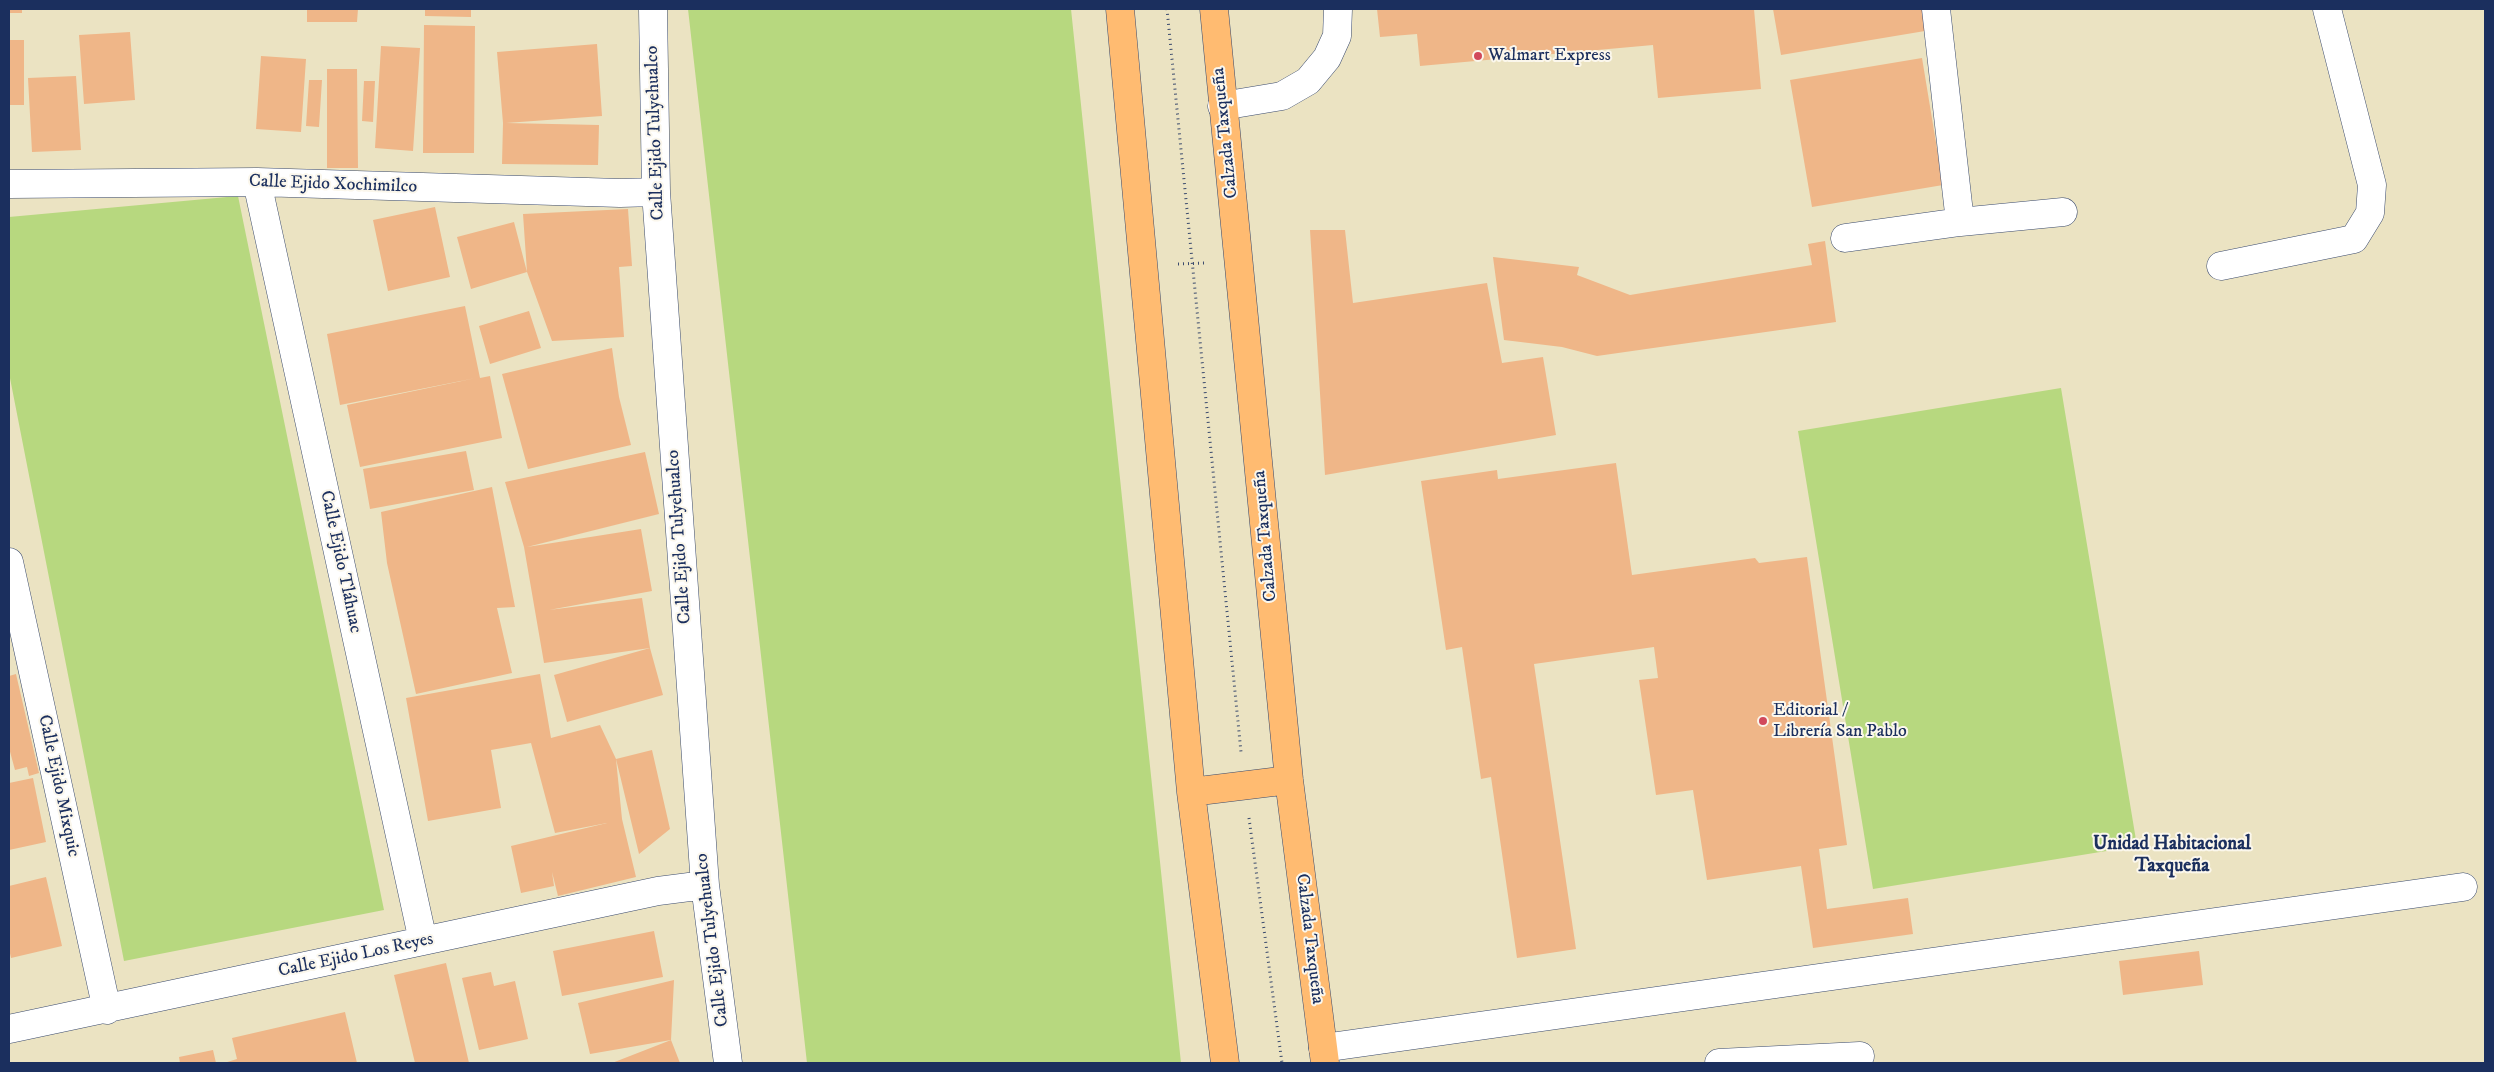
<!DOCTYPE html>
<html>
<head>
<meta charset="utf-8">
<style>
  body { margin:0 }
  #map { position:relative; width:2494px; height:1072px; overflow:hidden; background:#ebe3c2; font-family:"IM FELL DW Pica",serif }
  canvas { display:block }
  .frame { position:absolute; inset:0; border:10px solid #1b2f5e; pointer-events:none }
</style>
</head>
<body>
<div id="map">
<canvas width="2494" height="1072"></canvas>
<div class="frame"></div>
</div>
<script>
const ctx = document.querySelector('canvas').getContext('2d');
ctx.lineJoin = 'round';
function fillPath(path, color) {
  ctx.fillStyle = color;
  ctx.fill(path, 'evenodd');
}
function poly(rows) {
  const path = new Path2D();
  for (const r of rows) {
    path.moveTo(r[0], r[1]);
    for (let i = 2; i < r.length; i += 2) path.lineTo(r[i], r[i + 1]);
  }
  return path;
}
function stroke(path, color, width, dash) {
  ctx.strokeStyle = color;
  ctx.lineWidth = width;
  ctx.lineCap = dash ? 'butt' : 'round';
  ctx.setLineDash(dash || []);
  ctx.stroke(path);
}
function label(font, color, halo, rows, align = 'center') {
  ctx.font = font + ' "IM FELL DW Pica",serif';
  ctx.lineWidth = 4;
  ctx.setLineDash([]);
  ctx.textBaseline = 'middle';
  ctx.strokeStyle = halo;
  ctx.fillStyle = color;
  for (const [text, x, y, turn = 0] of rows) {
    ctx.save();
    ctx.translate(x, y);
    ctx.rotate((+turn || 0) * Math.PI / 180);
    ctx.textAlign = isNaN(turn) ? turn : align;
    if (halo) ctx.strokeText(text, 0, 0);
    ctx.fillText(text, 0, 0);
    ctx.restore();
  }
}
const green = poly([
  [688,9,1071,9,1181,1063,807,1063],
  [238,196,384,910,124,961,9,373,9,217],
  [2061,388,2137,846,1873,889,1798,431]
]);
const building = poly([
  [9,9,22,9,22,13,9,13],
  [307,9,358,9,357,22,307,22],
  [425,9,471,9,471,17,425,16],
  [1377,9,1754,9,1761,89,1658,98,1653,45,1420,66,1417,34,1380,37],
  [1773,9,1922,9,1925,31,1781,55],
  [424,25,475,26,474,153,423,153],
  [130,32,135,100,84,104,79,35],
  [9,40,24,40,24,105,9,105],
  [597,44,602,116,506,123,599,125,598,165,502,164,503,123,497,52],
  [381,46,420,48,413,151,375,148],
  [261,56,306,59,301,132,256,129],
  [1922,58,1943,185,1812,207,1790,80],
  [327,69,357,69,358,168,327,168],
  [76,76,81,150,32,152,28,78],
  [309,80,322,80,319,127,306,126],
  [364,81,375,81,373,122,362,121],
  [435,207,450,277,388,291,373,220],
  [628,209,632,266,619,267,624,337,552,341,527,272,471,289,457,237,514,222,527,272,523,214],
  [1310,230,1345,230,1353,303,1487,283,1502,363,1543,357,1556,435,1325,475],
  [1825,241,1836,322,1597,356,1562,347,1504,340,1493,257,1579,267,1577,275,1630,295,1812,265,1808,244],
  [465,306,480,378,490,376,502,438,360,467,347,405,476,378,340,405,327,334],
  [529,311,541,348,490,364,479,326],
  [612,348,619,397,631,445,528,469,502,374],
  [466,451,474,490,370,509,363,469],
  [645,452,659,514,527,547,641,529,652,591,549,610,642,598,650,648,544,663,524,547,505,482],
  [1616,463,1632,575,1755,558,1759,563,1807,557,1847,845,1819,849,1827,909,1908,898,1913,934,1813,948,1801,866,1707,880,1693,790,1656,795,1639,680,1658,678,1654,647,1534,664,1576,949,1517,958,1491,777,1481,779,1462,647,1446,650,1421,481,1497,470,1498,479],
  [492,487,515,607,497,608,512,673,416,694,387,563,381,512],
  [650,648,663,695,567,722,554,675],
  [16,674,39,773,29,776,27,767,15,770,9,748,9,676],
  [540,674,551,738,600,725,616,759,622,819,636,877,558,896,552,872,554,886,521,893,511,846,607,823,555,833,531,743,491,750,501,808,428,821,406,698],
  [652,750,670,829,639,854,616,759],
  [33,778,46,842,9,850,9,783],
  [46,877,62,946,11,958,9,949,9,886],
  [654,931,663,977,562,996,553,951],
  [2199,951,2203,985,2123,995,2119,961],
  [446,963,469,1063,415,1063,394,975],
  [491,972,494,986,515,981,528,1039,479,1050,462,978],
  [674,980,671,1040,680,1063,612,1063,671,1040,590,1054,578,1003],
  [345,1012,357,1063,224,1063,237,1059,232,1038],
  [213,1050,216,1063,180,1063,179,1057]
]);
const path = poly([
  [1167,9,1241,752],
  [1178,264,1206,263],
  [1249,818,1282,1063]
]);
const minor = poly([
  [653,9,656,192,705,885,728,1063],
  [1936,9,1960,222],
  [1222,106,1282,96,1308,81,1327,58,1337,36,1338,9],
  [257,182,423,941],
  [9,184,257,182,620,193,656,192],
  [1845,238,1960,222,2063,212],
  [2221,266,2354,239,2370,213,2372,185,2327,9],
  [9,562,107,1010],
  [9,1029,658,891,705,885],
  [1323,1048,2463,887],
  [1719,1063,1860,1056]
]);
const major = poly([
  [1120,9,1191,792,1225,1063],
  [1214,9,1289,780,1325,1063],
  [1191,792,1289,780]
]);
const markers = [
  [1478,56,5,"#d1495b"],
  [1763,721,5,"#d1495b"]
];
const poiNames = [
  ["Walmart Express",1488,56],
  ["Editorial /",1773,711],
  ["Librería San Pablo",1773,732]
];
const streetNames = [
  ["Calle Ejido Tulyehualco",656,133,-92],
  ["Calzada Taxqueña",1226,133,-96],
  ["Calle Ejido Xochimilco",333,185,2],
  ["Calzada Taxqueña",1266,536,-95],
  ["Calle Ejido Tulyehualco",680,537,-94],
  ["Calle Ejido Tláhuac",340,562,78],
  ["Calle Ejido Mixquic",58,786,78],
  ["Calzada Taxqueña",1309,939,83],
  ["Calle Ejido Tulyehualco",713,940,-97],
  ["Calle Ejido Los Reyes",356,956,-12]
];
const neighbourhoodNames = [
  ["Unidad Habitacional",2172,845],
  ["Taxqueña",2172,867]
];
fillPath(green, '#b7d87f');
fillPath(building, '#efb688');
stroke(minor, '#3a4a6d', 29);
stroke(major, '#3a4a6d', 29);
stroke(path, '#3a4a6d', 3, [1, 4]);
stroke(minor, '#fff', 28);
stroke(major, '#ffbb71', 28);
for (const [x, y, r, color] of markers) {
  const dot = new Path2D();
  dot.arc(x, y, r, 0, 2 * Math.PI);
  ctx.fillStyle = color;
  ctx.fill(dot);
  stroke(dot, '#fbf7ec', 2);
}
label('18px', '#1b2f5e', '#fbf7ec', poiNames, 'left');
label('18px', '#1b2f5e', '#fbf7ec', streetNames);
label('bold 19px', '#1b2f5e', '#fbf7ec', neighbourhoodNames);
</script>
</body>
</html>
